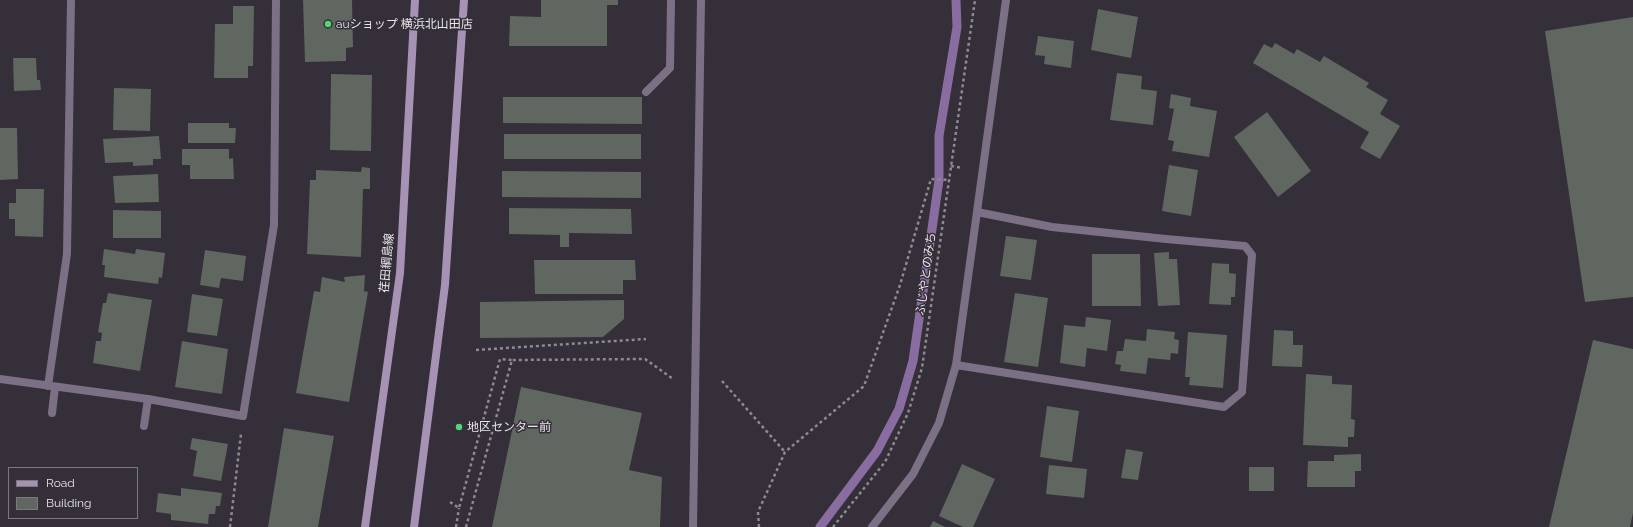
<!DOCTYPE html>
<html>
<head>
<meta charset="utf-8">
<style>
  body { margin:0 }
  #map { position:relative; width:1633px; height:527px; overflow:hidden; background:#342f38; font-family:Raleway,sans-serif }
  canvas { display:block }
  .legend { position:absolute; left:8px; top:467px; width:130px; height:52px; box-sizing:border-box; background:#342f38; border:1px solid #7c7880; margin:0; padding:5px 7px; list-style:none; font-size:12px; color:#e9e6eb }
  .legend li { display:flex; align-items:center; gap:8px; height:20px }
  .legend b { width:20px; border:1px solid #7c7880 }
</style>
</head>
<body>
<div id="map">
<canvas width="1633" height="527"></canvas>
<ul class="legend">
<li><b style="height:5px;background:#a692b5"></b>Road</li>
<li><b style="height:11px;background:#5f6760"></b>Building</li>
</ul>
</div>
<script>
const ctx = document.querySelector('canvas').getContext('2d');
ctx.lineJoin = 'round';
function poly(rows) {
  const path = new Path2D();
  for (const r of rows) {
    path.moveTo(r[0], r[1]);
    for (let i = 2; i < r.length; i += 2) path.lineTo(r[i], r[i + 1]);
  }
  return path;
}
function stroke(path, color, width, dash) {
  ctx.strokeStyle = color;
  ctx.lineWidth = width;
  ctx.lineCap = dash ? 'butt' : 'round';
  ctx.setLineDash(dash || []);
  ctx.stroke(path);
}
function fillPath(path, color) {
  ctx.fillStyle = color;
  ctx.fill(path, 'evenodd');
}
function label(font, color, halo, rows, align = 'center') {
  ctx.font = font + ' Raleway,"Noto Sans JP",sans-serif';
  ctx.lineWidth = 3;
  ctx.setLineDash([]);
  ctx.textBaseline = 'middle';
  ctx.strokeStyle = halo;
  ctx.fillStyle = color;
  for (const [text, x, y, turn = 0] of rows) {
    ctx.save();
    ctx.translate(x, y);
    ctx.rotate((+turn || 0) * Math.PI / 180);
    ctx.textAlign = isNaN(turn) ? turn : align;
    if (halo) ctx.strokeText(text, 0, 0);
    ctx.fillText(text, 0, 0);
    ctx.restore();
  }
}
const stream = poly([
  [820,527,877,451,899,409,913,361,939,180,939,136,957,27,956,0]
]);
const building = poly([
  [303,0,352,0,353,47,346,48,346,61,305,62],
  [541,0,618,0,618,5,607,5,607,46,509,46,510,16,541,17],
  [233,6,254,6,253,66,248,66,248,78,214,78,215,24,233,24],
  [1098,9,1138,17,1131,58,1091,50],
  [1633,17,1633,297,1585,302,1545,31],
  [1038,36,1074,41,1071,68,1044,64,1045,56,1035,55],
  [1275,43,1294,54,1297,49,1320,62,1324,56,1369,83,1366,87,1388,100,1380,114,1400,126,1380,159,1360,148,1369,132,1253,63,1264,44,1272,48],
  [13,58,36,58,37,80,40,80,41,90,14,91],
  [1117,73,1142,76,1141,89,1157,91,1153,125,1110,120],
  [331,74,372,75,371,151,330,150],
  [114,88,151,89,150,131,113,130],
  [1171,94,1191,98,1190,106,1217,111,1209,157,1172,151,1174,141,1168,140,1174,109,1169,108],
  [503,97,642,97,642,124,503,123],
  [1267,112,1311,171,1278,197,1234,137],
  [188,123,229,123,229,128,236,128,235,143,188,143],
  [0,128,17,128,18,179,0,180],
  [504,134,641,134,641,159,504,159],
  [159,136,161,159,153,159,153,165,133,166,133,162,105,163,103,139],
  [182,149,229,149,229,159,233,158,234,179,190,179,190,165,182,165],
  [1169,165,1198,170,1191,216,1162,211],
  [362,167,370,168,370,189,363,189,361,257,307,254,310,180,316,180,316,170,361,172],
  [502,171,641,172,641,198,502,197],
  [158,174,159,202,115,203,113,176],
  [16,189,44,189,43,237,15,236,15,219,9,219,9,203,16,203],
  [509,208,631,209,632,234,569,233,569,247,560,247,560,235,509,234],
  [113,210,161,211,161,238,113,238],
  [1006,236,1037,240,1031,280,1000,276],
  [104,249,135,254,136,249,165,253,162,278,159,277,158,284,104,277,105,265,102,265],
  [205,250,246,256,243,281,221,278,219,288,200,285],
  [1169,252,1169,259,1177,259,1180,305,1158,306,1154,253],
  [1092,254,1140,254,1141,306,1092,306],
  [534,260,635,260,636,280,623,280,623,294,535,294],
  [1212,263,1229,264,1229,273,1236,274,1235,297,1231,297,1231,305,1209,304],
  [365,275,364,291,368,292,349,402,296,393,314,291,320,292,322,277,345,282,344,277],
  [108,293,152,300,140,371,93,363,96,341,101,341,102,333,98,332,103,303,106,303],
  [1015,293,1048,298,1038,367,1004,362],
  [192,294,223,299,217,336,187,332],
  [624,300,624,319,603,337,480,338,480,302],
  [1086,317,1111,320,1107,351,1087,348,1085,367,1060,363,1064,325,1085,327],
  [1147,329,1175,332,1174,339,1179,340,1178,354,1171,353,1170,360,1148,358,1146,374,1120,371,1121,365,1115,364,1117,351,1123,351,1125,339,1146,341],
  [1274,330,1293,331,1293,345,1303,345,1302,367,1272,366],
  [1188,332,1227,335,1223,388,1189,385,1190,377,1185,377],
  [1593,340,1633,349,1633,513,1630,527,1549,527],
  [182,341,228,349,222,394,175,387],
  [1306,374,1332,376,1332,384,1352,385,1351,419,1355,420,1354,437,1348,437,1348,447,1303,445],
  [521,387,642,413,629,470,662,477,660,527,492,527],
  [1047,406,1079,411,1072,462,1040,457],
  [284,428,334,436,318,527,268,527],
  [192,438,228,444,221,481,193,476,197,451,190,449],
  [1126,449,1143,452,1138,480,1121,478],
  [1361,454,1361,471,1355,471,1355,487,1307,487,1308,461,1334,461,1334,455],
  [962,464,995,479,973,527,963,527,939,516],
  [1049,465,1087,469,1084,498,1046,494],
  [1249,467,1274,467,1274,491,1249,491],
  [181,488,222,493,220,506,216,506,215,514,209,514,208,524,171,520,171,514,156,512,158,493,181,496],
  [933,521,945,527,930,527]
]);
const path = poly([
  [951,166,963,168],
  [476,350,646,339],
  [722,381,785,452],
  [450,502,459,508,500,359,512,360],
  [230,527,241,434],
  [456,527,459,508],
  [466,527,512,360,645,359,673,379],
  [759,527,758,512,785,452,864,386,900,285,931,179,950,180],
  [833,527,885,462,908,413,922,368,975,0]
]);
const service = poly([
  [52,413,55,387],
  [144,426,148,399]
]);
const pedestrian = poly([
  [646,92,670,68,671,0]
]);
const minor = poly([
  [956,365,1224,407,1242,392,1252,255,1245,246,1166,239,1052,227,977,212],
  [0,379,148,399,243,416,274,225,276,0],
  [48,386,67,254,71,0],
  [693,527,701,0],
  [872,527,913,474,939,423,956,365,1006,0]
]);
const secondary = poly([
  [365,527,400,273,415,0],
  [414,527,445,285,464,0]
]);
const markers = [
  [328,24,4,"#50d674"],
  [459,427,4,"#50d674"]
];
const poiNames = [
  ["auショップ 横浜北山田店",336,24],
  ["地区センター前",467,427]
];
const streetNames = [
  ["荏田綱島線",387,263,-85],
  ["ふじやとのみち",926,274,-82]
];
stroke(stream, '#8a6da0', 9);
fillPath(building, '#5f6760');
stroke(path, '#8e8a91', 2.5, [3, 3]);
stroke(service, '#7c7086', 8);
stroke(pedestrian, '#7c7086', 8);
stroke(minor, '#7c7086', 8);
stroke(secondary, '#a692b5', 8);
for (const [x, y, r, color] of markers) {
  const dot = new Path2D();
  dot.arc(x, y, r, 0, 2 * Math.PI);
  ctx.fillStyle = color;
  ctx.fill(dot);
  stroke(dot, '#342f38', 1.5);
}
label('12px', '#e9e6eb', '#342f38', poiNames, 'left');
label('12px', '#e9e6eb', '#342f38', streetNames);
</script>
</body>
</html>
